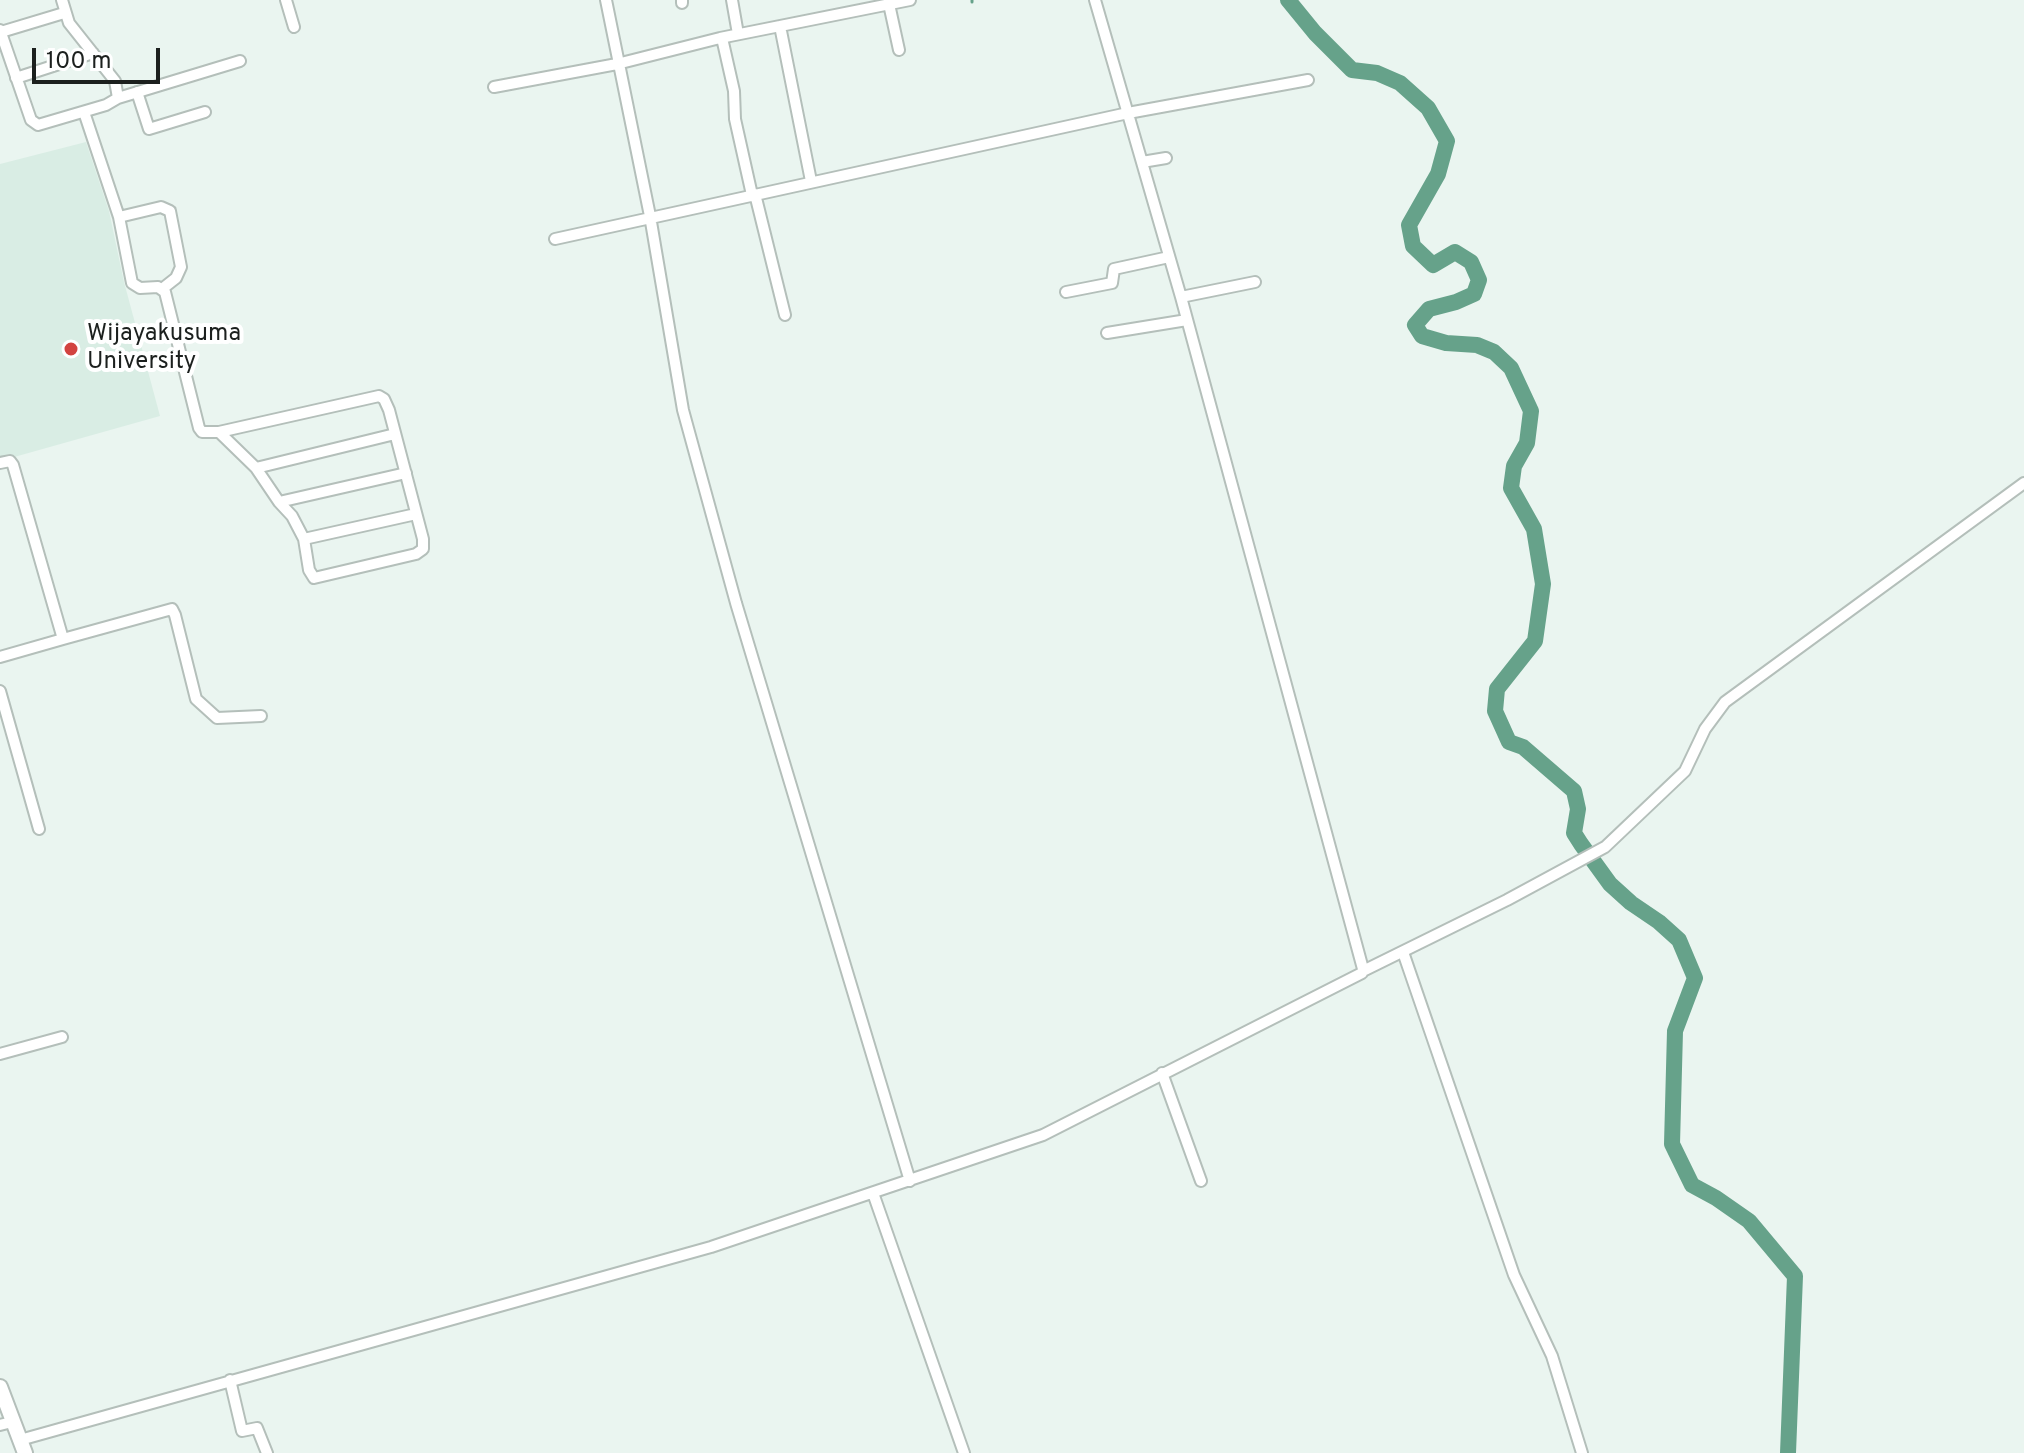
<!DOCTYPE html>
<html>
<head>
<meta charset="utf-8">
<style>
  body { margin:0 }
  #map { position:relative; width:2024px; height:1453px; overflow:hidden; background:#eaf5f0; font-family:Overpass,sans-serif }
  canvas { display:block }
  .scale { position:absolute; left:32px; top:48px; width:128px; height:36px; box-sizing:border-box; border:4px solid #1c201e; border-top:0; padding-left:10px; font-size:24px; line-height:28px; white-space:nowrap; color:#1c201e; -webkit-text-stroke:6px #fff; paint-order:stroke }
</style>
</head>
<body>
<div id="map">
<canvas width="2024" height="1453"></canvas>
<div class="scale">100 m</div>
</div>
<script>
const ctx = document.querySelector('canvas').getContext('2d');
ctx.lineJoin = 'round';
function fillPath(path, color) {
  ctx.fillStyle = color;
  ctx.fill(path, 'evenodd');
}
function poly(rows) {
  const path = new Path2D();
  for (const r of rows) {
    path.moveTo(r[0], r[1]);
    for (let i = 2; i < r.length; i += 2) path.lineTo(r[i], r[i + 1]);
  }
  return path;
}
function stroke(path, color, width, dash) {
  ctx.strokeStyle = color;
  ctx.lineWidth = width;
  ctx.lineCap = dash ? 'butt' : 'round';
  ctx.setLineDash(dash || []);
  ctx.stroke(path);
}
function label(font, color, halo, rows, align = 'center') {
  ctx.font = font + ' Overpass,sans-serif';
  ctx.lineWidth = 8;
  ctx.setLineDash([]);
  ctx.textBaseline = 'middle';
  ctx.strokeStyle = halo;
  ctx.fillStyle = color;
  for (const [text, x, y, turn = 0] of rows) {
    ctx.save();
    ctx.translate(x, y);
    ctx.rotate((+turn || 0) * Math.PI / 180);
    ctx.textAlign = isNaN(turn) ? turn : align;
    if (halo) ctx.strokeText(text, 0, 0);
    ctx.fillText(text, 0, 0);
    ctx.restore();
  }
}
const built = poly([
  [86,142,109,211,124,282,160,416,0,461,0,164]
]);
const stream = poly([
  [972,0,972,2]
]);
const river = poly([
  [1288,0,1315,33,1352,70,1377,73,1400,83,1428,108,1447,141,1438,174,1409,225,1413,246,1433,265,1455,252,1471,262,1479,280,1474,294,1456,302,1429,309,1415,325,1422,336,1446,343,1477,345,1494,352,1511,368,1531,411,1527,443,1514,466,1511,488,1534,529,1543,584,1535,641,1497,689,1495,711,1509,742,1523,747,1574,791,1578,809,1574,833,1581,844,1610,884,1631,903,1659,922,1679,940,1695,978,1675,1031,1672,1144,1692,1185,1716,1198,1749,1221,1795,1276,1788,1453]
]);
const street = poly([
  [286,0,294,27],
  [606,0,650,216,683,410,736,603,910,1181],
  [682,0,682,3],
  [732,0,738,34],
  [889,4,899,50],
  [780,26,811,181],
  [0,30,31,120,38,125,106,105,118,98,115,81,69,23,62,0],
  [1,32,64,13],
  [722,38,734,91,735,119,752,195],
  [16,78,93,53],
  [494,87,617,64,720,38,910,0],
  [137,92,149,129,205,112],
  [118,98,240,61],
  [84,112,119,217,132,283,140,288,158,287,165,292,199,428,202,432,219,432,379,396,384,399,389,410,423,539,423,549,416,554,314,578,309,570,304,539,292,516,279,502,256,468,219,432],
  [1142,162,1166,158],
  [755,194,785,315],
  [119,217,161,207,170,211,181,267,176,278,162,289],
  [555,239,1128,113,1308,80],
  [1066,292,1112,283,1114,269,1169,257],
  [1181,297,1255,282],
  [1107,333,1187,320],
  [0,463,10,461,13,465,63,639,0,657],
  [256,468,395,434],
  [279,502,406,473],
  [304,539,416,514],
  [63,639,172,609,175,615,196,699,217,718,261,716],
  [0,691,39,829],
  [1403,952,1514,1275,1552,1356,1582,1453],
  [1363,971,1507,900,1605,847,1685,771,1705,729,1725,702,2024,483],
  [0,1054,62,1037],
  [1162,1073,1201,1181],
  [873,1193,964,1453],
  [230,1380,242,1431,257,1428,267,1453],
  [0,1425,12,1422],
  [20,1440,711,1247,1043,1135,1362,973,1363,969,1181,297,1095,0]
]);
const secondary = poly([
  [0,1387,25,1453]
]);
const markers = [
  [71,349,8,"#d24340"]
];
const poiNames = [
  ["Wijayakusuma",87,335],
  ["University",87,363]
];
fillPath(built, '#d9ede4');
stroke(stream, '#66a28a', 3);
stroke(river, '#66a28a', 16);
stroke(street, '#b4bfba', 14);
stroke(secondary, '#b4bfba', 18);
stroke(street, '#fff', 10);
stroke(secondary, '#fff', 14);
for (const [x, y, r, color] of markers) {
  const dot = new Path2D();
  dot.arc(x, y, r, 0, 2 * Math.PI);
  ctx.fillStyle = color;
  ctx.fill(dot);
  stroke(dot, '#fff', 3);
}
label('24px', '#1c201e', '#fff', poiNames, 'left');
</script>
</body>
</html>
